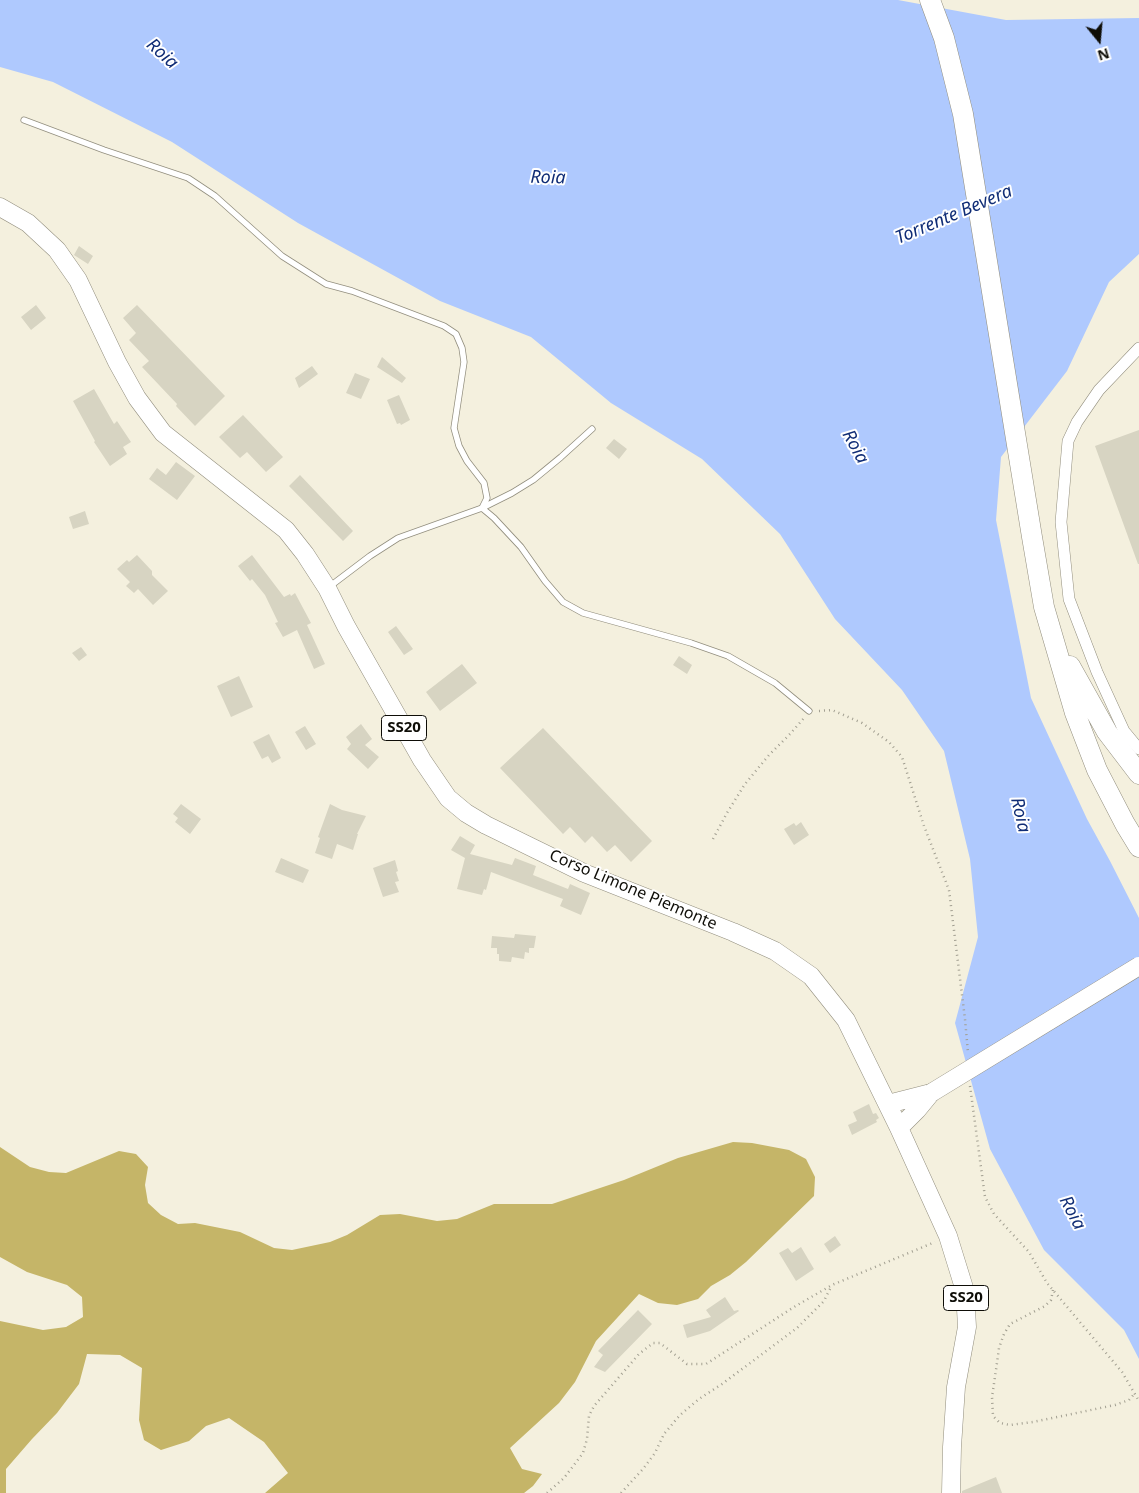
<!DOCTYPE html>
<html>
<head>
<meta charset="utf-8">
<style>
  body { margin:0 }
  #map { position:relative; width:1139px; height:1493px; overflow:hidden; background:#f4f0de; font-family:"Noto Sans",sans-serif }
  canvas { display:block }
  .north { position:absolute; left:1074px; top:15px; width:50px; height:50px; -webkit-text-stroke:4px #fff; paint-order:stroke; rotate:163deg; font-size:14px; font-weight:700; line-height:20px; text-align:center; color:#0e0d07 }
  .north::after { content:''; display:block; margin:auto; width:18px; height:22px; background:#0e0d07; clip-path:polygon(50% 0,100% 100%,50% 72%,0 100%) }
</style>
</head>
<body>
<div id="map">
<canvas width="1139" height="1493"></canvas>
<div class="north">N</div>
</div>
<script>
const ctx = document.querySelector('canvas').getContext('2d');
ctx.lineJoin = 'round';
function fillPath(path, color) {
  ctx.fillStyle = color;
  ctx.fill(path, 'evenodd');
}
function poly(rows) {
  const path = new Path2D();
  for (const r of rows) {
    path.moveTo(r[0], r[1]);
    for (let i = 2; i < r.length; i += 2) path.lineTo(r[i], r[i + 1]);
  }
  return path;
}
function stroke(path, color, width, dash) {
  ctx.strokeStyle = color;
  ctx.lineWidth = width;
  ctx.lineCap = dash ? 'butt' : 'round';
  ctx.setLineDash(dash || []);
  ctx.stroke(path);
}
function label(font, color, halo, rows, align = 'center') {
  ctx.font = font + ' "Noto Sans",sans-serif';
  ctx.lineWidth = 4;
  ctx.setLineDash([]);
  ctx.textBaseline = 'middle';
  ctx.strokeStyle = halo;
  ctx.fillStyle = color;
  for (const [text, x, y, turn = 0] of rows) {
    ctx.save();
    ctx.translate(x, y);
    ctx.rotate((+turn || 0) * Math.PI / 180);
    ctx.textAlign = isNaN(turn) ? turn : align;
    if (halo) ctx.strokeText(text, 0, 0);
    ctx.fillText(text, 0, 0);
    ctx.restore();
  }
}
const forest = poly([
  [733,1142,752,1143,789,1150,806,1159,815,1177,814,1196,746,1262,730,1275,711,1286,698,1299,677,1305,658,1303,639,1294,596,1341,575,1382,559,1403,510,1448,522,1469,542,1474,533,1486,524,1493,265,1493,288,1473,264,1442,229,1418,206,1426,189,1441,161,1450,144,1440,139,1420,142,1368,120,1355,87,1354,79,1384,57,1413,32,1439,6,1469,6,1493,0,1493,0,1321,43,1330,66,1327,83,1317,82,1297,67,1285,27,1272,0,1257,0,1147,30,1167,49,1172,66,1173,119,1151,136,1154,148,1167,145,1185,148,1203,161,1215,178,1224,195,1223,240,1232,274,1248,292,1250,330,1242,347,1235,380,1215,400,1214,437,1221,457,1219,494,1204,552,1204,624,1180,678,1158]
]);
const water = poly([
  [0,0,898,0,1006,20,1139,18,1139,254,1109,282,1067,371,1001,457,996,520,1031,698,1087,819,1110,861,1139,918,1139,1359,1124,1330,1044,1250,990,1149,955,1023,978,937,970,859,944,751,902,690,835,619,780,534,702,459,611,403,531,337,440,301,298,223,172,142,53,82,0,67]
]);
const building = poly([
  [79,246,93,256,88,264,74,255],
  [36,305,46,318,31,330,21,317],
  [137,305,225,396,195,426,176,406,177,404,142,367,149,361,129,340,136,333,123,318],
  [382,357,406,378,402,383,377,367],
  [312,366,318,374,299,388,295,378],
  [355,373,370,379,361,399,346,393],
  [94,389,114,424,117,421,131,442,123,447,127,454,110,466,94,442,95,441,73,401],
  [399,395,410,420,401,425,400,423,397,424,387,400],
  [243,415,283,457,266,472,247,452,240,458,219,437],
  [1139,430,1139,564,1138,564,1095,446],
  [614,439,627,449,619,459,606,448],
  [176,462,195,476,177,500,149,479,157,468,166,475],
  [300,475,353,531,343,541,289,486],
  [85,511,89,524,73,529,69,517],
  [137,555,152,571,152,575,168,591,153,605,138,589,134,593,126,586,130,582,117,569,127,560,129,562],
  [252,555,284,597,290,594,291,596,295,593,311,623,307,625,325,664,314,669,297,630,283,637,275,623,278,622,265,595,252,579,250,581,238,566],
  [396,626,413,649,404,655,388,632],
  [81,647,87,655,79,661,72,653],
  [679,656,692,665,687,674,673,665],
  [462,664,477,683,440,711,426,692],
  [239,676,253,707,231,717,217,686],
  [361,724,372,739,365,745,379,757,368,769,347,749,351,744,346,737],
  [305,726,316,744,306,750,295,732],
  [543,728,652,841,631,862,615,845,607,852,592,836,585,843,570,827,563,834,500,768],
  [269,734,281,758,272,763,268,756,262,759,253,742],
  [181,804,201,819,190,834,175,822,178,818,173,814],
  [330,804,342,810,366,816,357,834,358,834,353,850,337,844,332,859,315,853,320,838,318,837],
  [801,822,809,835,794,845,784,829,794,823,796,826],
  [460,836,475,845,470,854,512,865,515,858,536,866,533,875,568,889,570,884,590,893,581,915,560,906,563,899,491,872,486,890,484,889,482,895,457,889,465,858,451,850],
  [281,858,309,870,303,883,275,872],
  [395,860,398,871,396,872,399,881,395,882,399,892,383,897,373,868],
  [515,934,536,936,534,948,529,948,529,953,525,952,524,959,512,957,511,962,499,961,499,954,497,954,497,948,491,948,492,936,514,938],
  [869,1104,873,1114,876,1113,879,1118,876,1120,877,1122,852,1135,848,1125,857,1121,853,1112],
  [835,1236,841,1245,830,1253,824,1244],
  [801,1247,814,1269,796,1281,779,1253,788,1248,792,1253],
  [725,1297,734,1311,738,1310,739,1311,710,1331,687,1338,683,1325,711,1317,706,1310],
  [638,1310,652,1324,605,1372,594,1367,603,1355,598,1351],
  [996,1477,1002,1493,962,1493,962,1491]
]);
const path = poly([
  [819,711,832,710,862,723,889,742,902,757,924,826,949,890,965,1019,968,1053],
  [713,839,727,813,745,784,769,755,790,734,804,718],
  [970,1086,985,1197,994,1214,1029,1252,1047,1283,1122,1372,1139,1401],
  [1053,1290,1051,1300,1045,1306,1010,1324,1004,1334,999,1348,996,1370,992,1397,993,1416,1000,1423,1010,1425,1033,1422,1115,1405,1129,1400,1135,1393],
  [547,1493,564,1478,583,1453,587,1439,589,1416,594,1406,639,1354,653,1343,660,1343,687,1364,706,1364,794,1307,832,1285,935,1242],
  [621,1493,643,1469,655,1453,664,1434,680,1415,699,1399,722,1384,797,1328,824,1301,831,1287]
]);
const service = poly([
  [24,120,104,150,188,178,215,196,282,256,326,284,352,291,444,326,456,334,462,348,464,362,454,428,459,446,467,461,484,483,487,498,482,508,494,518,521,547,545,581,563,602,583,613,691,643,728,656,775,683,809,711],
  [329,587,370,556,398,538,482,508,512,493,533,480,561,457,592,429]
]);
const minor = poly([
  [1139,348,1099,390,1077,422,1068,441,1061,522,1069,599,1097,672,1124,731,1139,749]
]);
const primary = poly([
  [0,207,28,223,57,250,78,280,117,362,137,398,163,433,286,530,305,554,327,588,346,626,422,760,448,798,466,813,486,825,584,873,733,932,775,951,811,976,846,1020,899,1128,948,1236,965,1291,967,1327,956,1387,952,1447,951,1493],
  [888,1104,931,1093],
  [899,1128,917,1110,931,1093]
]);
const motorway = poly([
  [930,0,944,38,963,114,1032,537,1044,607,1075,713,1097,770,1125,824,1139,847],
  [1070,666,1107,732,1139,774]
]);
const primaryBridge = poly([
  [931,1093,1139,966]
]);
const shields = [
  [404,728,45],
  [966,1298,45]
];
const shieldNames = [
  ["SS20",404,728],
  ["SS20",966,1298]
];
const streetNames = [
  ["Corso Limone Piemonte",633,890,23]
];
const waterNames = [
  ["Roia",162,54,42],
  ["Roia",548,178,1],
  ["Torrente Bevera",954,215,-23],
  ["Roia",855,447,61],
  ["Roia",1020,815,77],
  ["Roia",1072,1213,62]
];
fillPath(forest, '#c5b568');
fillPath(water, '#afc9fe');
fillPath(building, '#d7d4c2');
stroke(service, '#928e7e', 7);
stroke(minor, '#928e7e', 12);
stroke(primary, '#928e7e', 19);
stroke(motorway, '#928e7e', 21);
stroke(path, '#a29f91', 2.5, [1, 4]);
stroke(service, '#fff', 5.5);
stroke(minor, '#fff', 11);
stroke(primary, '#fff', 18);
stroke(motorway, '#fff', 20);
stroke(primaryBridge, '#928e7e', 19, []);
stroke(primaryBridge, '#fff', 18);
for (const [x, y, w] of shields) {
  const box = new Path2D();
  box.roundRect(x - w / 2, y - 12.5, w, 25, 4);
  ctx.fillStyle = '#fff';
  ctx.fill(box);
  stroke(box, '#0e0d07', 1);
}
label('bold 15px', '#0e0d07', null, shieldNames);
label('16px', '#0e0d07', '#fff', streetNames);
label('italic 18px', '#102d76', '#fff', waterNames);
</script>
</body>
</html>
